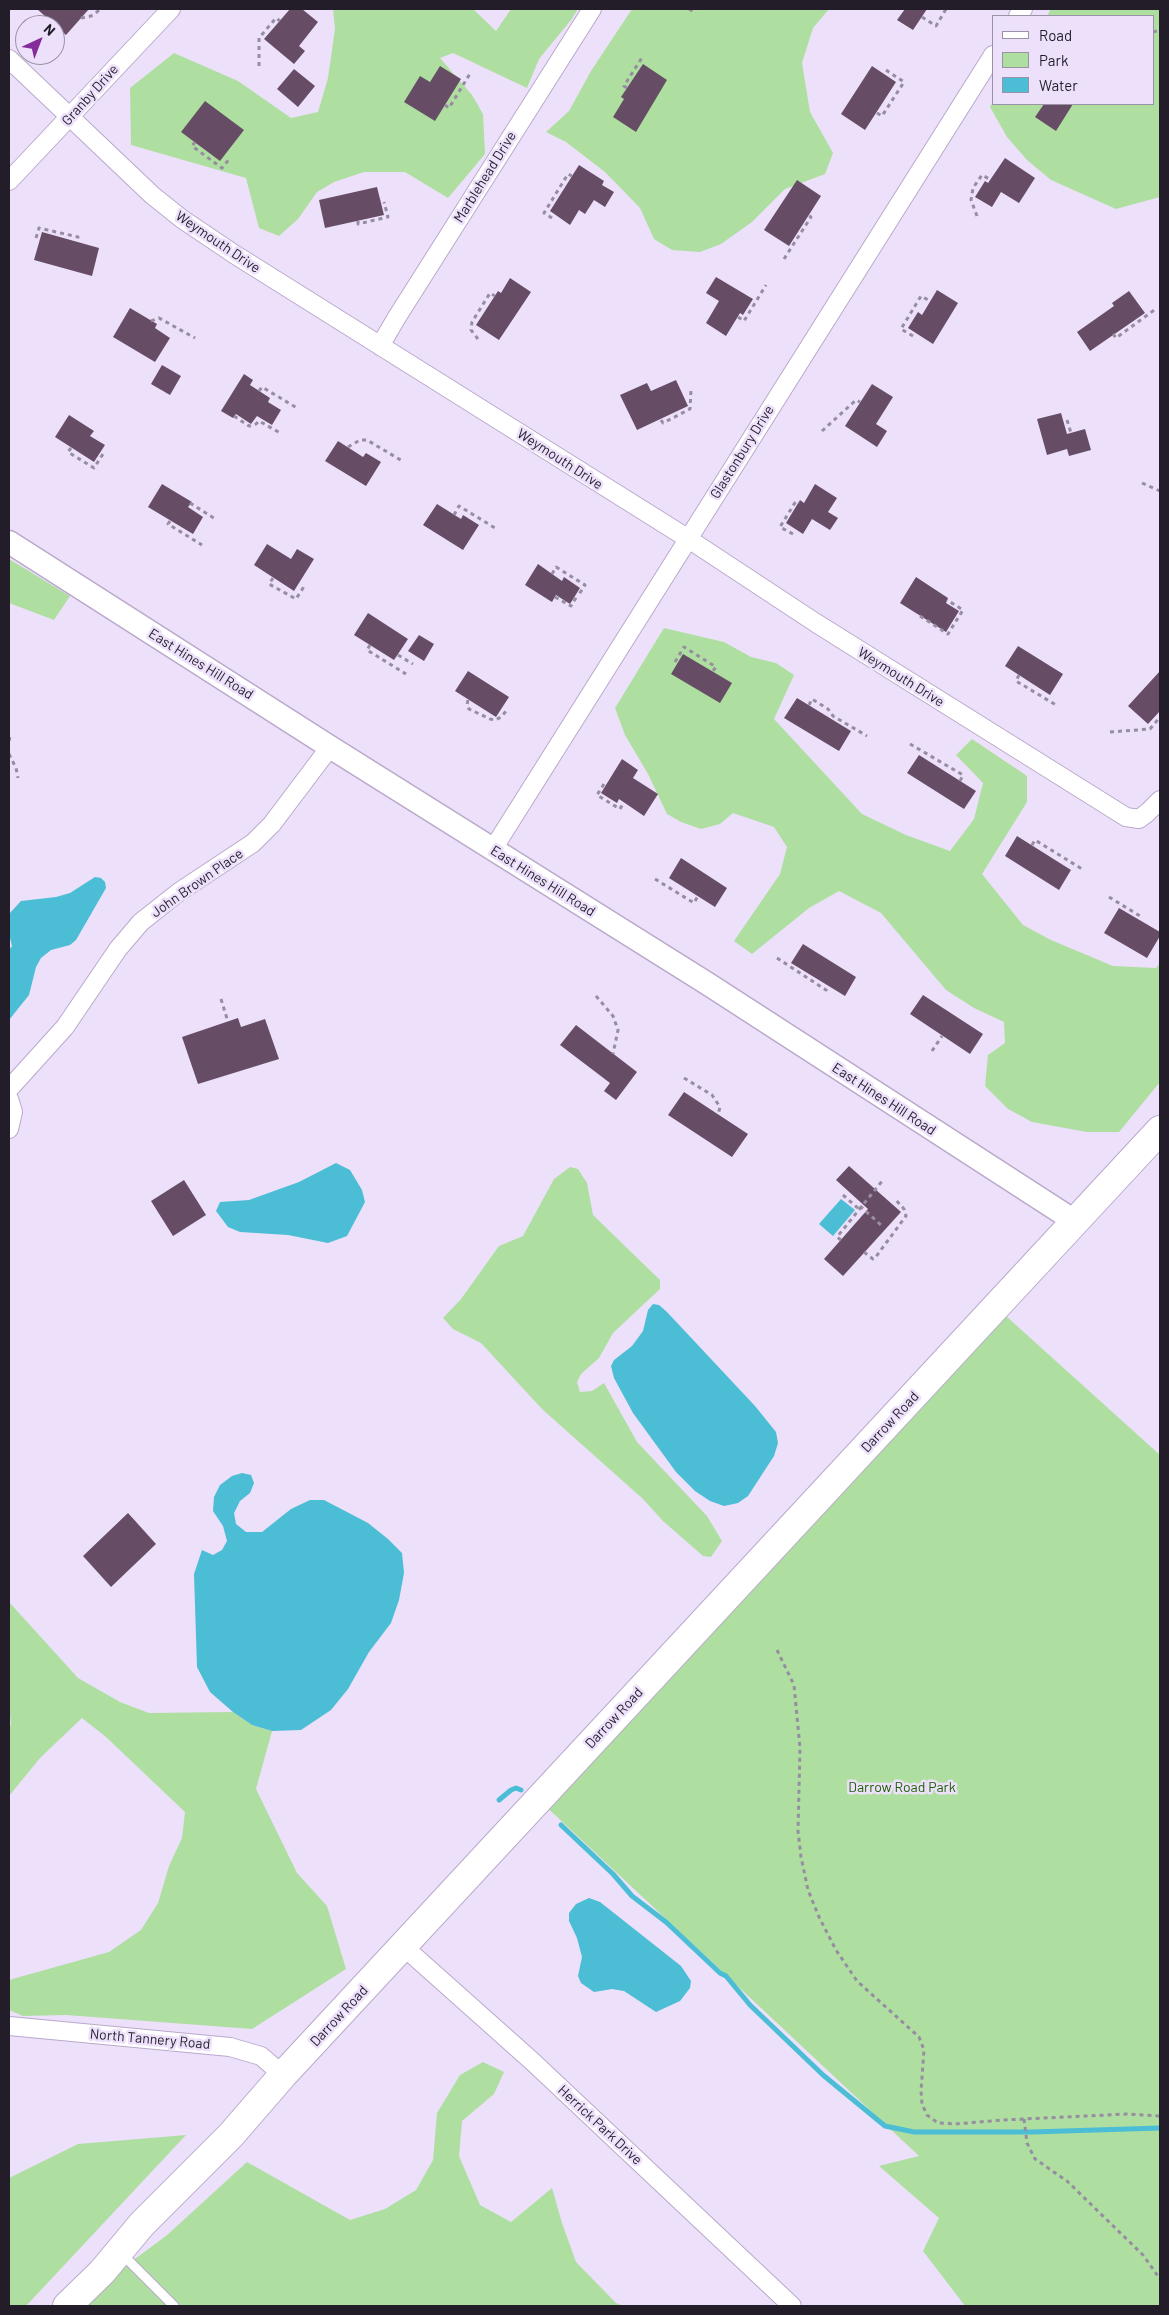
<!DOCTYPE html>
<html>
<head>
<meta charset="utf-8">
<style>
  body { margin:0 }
  #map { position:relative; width:1169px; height:2315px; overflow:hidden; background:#ede0fb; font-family:Barlow,sans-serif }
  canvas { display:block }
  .frame { position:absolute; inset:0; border:10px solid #231d29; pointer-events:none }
  .legend { position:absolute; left:992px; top:15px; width:162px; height:90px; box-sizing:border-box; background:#ede0fb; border:1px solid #9c92a7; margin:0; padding:6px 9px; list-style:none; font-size:15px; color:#231d29 }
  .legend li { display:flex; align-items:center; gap:10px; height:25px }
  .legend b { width:25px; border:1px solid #9c92a7 }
  .north { position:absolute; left:15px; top:15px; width:50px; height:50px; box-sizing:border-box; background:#ede0fb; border:1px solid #9c92a7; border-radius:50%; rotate:43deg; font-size:14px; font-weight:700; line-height:20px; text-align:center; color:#231d29 }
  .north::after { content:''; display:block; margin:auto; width:18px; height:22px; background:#832c9a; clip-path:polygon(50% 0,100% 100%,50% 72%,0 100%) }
</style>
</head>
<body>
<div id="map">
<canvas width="1169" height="2315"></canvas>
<div class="frame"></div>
<ul class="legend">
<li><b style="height:6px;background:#fff"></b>Road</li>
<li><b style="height:14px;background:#aedfa1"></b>Park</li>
<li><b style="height:14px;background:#4bbdd4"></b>Water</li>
</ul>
<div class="north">N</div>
</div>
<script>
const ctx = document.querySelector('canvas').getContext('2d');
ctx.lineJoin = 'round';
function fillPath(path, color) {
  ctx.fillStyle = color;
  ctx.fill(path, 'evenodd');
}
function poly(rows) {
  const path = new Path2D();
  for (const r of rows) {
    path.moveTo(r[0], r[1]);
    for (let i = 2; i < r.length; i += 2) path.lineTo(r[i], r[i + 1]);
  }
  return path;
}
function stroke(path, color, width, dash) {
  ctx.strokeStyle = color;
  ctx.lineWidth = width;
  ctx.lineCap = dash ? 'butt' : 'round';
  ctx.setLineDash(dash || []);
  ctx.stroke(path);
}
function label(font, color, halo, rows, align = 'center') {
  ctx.font = font + ' Barlow,sans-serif';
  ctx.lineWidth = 5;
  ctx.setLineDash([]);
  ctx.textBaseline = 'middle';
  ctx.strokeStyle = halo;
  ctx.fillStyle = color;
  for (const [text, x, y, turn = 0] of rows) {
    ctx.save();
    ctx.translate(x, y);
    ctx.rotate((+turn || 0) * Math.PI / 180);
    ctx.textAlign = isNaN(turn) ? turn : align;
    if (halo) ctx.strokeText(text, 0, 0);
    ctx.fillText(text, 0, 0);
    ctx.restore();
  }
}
const green = poly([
  [333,9,473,9,496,31,511,9,578,9,571,20,539,59,527,88,453,53,440,58,472,95,483,114,485,154,448,198,405,172,364,172,334,182,317,192,298,219,279,236,259,228,246,178,131,145,130,88,174,53,238,81,291,118,318,112,328,78,335,29],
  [632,9,829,9,813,28,802,63,810,112,833,153,825,174,785,189,752,222,721,244,700,252,672,250,654,239,640,208,605,172,566,142,546,132,569,111,591,71],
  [1051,9,1160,9,1160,197,1116,209,1051,180,1027,160,1007,137,990,107,993,101,993,104,1153,104,1153,16,1047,16],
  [9,559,70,596,54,620,9,603],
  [664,628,724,642,751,657,776,663,794,675,774,719,862,814,906,835,950,851,974,819,983,783,956,755,972,739,1027,776,1027,802,982,874,1023,925,1051,940,1113,966,1156,968,1160,963,1160,1082,1119,1132,1087,1132,1032,1122,1008,1109,985,1086,988,1055,1005,1043,1004,1022,974,1008,946,990,881,913,839,891,809,908,752,954,734,941,780,874,787,847,774,827,733,813,720,824,701,829,681,822,667,814,648,774,625,735,615,708],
  [570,1167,578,1169,587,1183,593,1215,660,1280,660,1289,613,1333,599,1358,581,1374,577,1382,580,1392,592,1391,604,1383,637,1442,707,1516,722,1541,711,1557,703,1556,663,1521,643,1499,542,1409,481,1343,453,1329,443,1318,461,1299,499,1246,523,1236,554,1179],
  [996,1307,1160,1455,1160,2306,965,2306,923,2251,939,2218,879,2166,919,2156,539,1800],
  [9,1602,78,1678,120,1702,149,1713,233,1712,252,1725,272,1731,256,1789,297,1873,327,1906,346,1969,252,2029,66,2015,23,2016,9,2010,9,1980,109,1952,141,1930,158,1903,169,1866,182,1838,185,1812,106,1737,82,1718,40,1758,9,1796,9,1728,11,1724,9,1705],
  [483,2062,504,2072,494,2094,462,2121,459,2156,480,2205,511,2222,552,2188,562,2223,576,2262,616,2303,623,2306,83,2306,94,2289,166,2236,247,2162,350,2220,385,2209,416,2190,433,2160,437,2113,460,2075],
  [186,2135,26,2306,9,2306,9,2178,78,2144]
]);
const water = poly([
  [95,877,101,878,105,882,106,888,76,940,70,945,51,950,41,958,36,967,29,995,9,1020,9,950,12,946,9,934,9,914,21,901,56,897,70,893],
  [336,1163,350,1170,362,1190,365,1202,347,1236,328,1243,288,1235,240,1232,228,1227,216,1211,220,1202,249,1200,299,1182],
  [841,1199,855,1210,833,1236,819,1224],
  [653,1304,659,1305,667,1312,755,1406,776,1432,778,1443,774,1456,748,1496,738,1503,724,1506,710,1501,695,1491,676,1472,633,1413,614,1378,611,1366,614,1360,632,1346,643,1331,648,1310],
  [242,1473,251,1475,254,1483,250,1493,240,1501,234,1513,236,1524,246,1532,262,1532,291,1509,310,1500,324,1500,368,1523,388,1539,402,1553,404,1573,399,1600,391,1623,369,1652,348,1689,331,1710,301,1730,272,1731,252,1725,233,1712,210,1692,197,1667,194,1574,202,1550,213,1555,222,1550,227,1541,223,1526,213,1511,214,1497,220,1485,232,1476],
  [589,1898,600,1902,681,1966,691,1981,690,1988,680,2001,656,2012,624,1991,612,1989,594,1992,581,1983,578,1976,582,1957,577,1938,569,1921,569,1913,576,1904]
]);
const stream = poly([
  [499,1800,511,1790,516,1788,521,1790],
  [561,1825,613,1874,632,1896,666,1922,720,1973,726,1976,750,2005,823,2075,885,2126,914,2132,1032,2132,1160,2128]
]);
const building = poly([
  [37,9,89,9,66,35],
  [290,9,302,9,318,22,299,46,305,51,294,64,264,39],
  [905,9,927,9,913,30,897,20],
  [643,64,667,80,636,132,613,117,624,99,621,97],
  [440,66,461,79,435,121,404,102,420,76,430,82],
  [872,66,896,82,865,130,841,114],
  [294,69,315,86,298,107,277,89],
  [205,101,244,130,220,161,181,132],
  [1044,104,1073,104,1056,131,1035,117],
  [1005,158,1035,178,1019,203,1001,192,992,207,975,197,985,181,988,183],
  [579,165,604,181,602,185,614,192,605,207,594,200,585,214,579,210,570,225,550,211],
  [797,180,821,196,789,246,764,230],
  [377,187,384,215,325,228,319,200],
  [42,232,99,248,92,276,34,260],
  [716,277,753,299,743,315,740,313,726,336,706,323,719,301,706,293],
  [510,278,531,292,499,340,476,325,498,291,501,293],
  [937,290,958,303,933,344,908,328,918,312,922,315],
  [1129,291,1145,313,1090,351,1077,332,1114,306,1112,303],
  [130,308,157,324,155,328,170,338,155,362,113,337],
  [162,365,181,376,170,395,151,384],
  [244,374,253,380,250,385,270,398,268,402,281,410,272,425,257,416,251,424,236,414,233,418,221,411],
  [676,380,688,406,637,430,620,395,647,383,651,391],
  [872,384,893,397,876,424,887,431,877,447,845,426],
  [1061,413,1067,434,1085,429,1091,450,1069,456,1067,449,1047,455,1037,419],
  [69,415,94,431,90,436,105,445,94,462,55,437],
  [338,441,363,457,366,453,381,462,366,486,325,461],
  [162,484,192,502,188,507,203,517,193,534,148,507],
  [815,484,837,498,828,512,838,518,830,530,812,519,803,534,786,523,800,500,804,503],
  [437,504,461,519,463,515,479,525,463,550,423,525],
  [267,544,291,559,297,549,314,559,294,591,254,565],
  [538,564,562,581,564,577,580,588,570,604,556,595,552,602,525,585],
  [916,577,948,598,946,603,959,611,946,632,900,603],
  [368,613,408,639,394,660,354,635],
  [419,635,434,644,424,661,408,651],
  [1018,646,1063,674,1050,695,1005,666],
  [683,654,732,683,720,703,671,674],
  [468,671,509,697,496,717,455,691],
  [1160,671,1160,711,1148,724,1128,706],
  [797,698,851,731,839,751,784,718],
  [919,755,976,791,964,809,907,773],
  [622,759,638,770,633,778,658,794,644,816,619,799,617,803,601,793],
  [1017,836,1071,870,1059,890,1005,856],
  [681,858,727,888,715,907,669,878],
  [1119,908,1160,932,1160,936,1147,958,1104,933],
  [803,944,856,977,845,996,791,963],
  [923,995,983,1034,970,1054,910,1014],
  [238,1018,241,1027,265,1019,279,1059,198,1084,182,1037],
  [576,1025,637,1072,616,1100,604,1091,610,1083,560,1045],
  [684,1092,748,1134,732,1157,668,1115],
  [849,1166,901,1212,843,1276,824,1259,868,1209,836,1180],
  [184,1180,206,1215,173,1236,151,1201],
  [128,1513,156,1544,111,1587,83,1556]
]);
const path = poly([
  [689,9,696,13],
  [922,17,936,26,946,9],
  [81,18,91,16,101,9],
  [1153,32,1160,30],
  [259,66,259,38,276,18,280,21],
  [627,88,624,86,643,56],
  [445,105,449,108,471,72],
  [877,113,882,116,904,82,886,70],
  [195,142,192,146,222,168,230,158],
  [977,216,971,200,973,188,982,175,991,180],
  [552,218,544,213,568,174,572,176],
  [358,221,358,224,388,217,384,202],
  [36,238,39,228,78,237,77,241],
  [784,259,811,217,808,215],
  [738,317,744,321,766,285],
  [151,321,159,318,195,338],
  [1113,334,1116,338,1157,308],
  [913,336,901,329,921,296,930,301],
  [478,339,471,330,472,322,490,293,495,296],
  [259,391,262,387,297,408],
  [234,416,249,426,256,424,259,421,282,434],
  [661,420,663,423,690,409,691,391],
  [1067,420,1071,433],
  [822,431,856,400,860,402],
  [348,447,360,440,367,440,404,462],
  [71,448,68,452,94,468,103,454],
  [1142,483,1160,491],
  [190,503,217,520],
  [454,515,459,506,495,528],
  [170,521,168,524,202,545],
  [793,534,780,527,796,501,799,503],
  [552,574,556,567,585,585,578,596],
  [273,578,269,584,296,599,305,585],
  [555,597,571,606,577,596],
  [920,616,948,634,963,610,947,600],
  [370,645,367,650,406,674],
  [398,655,413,664],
  [675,662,684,647,716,667,712,672],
  [1019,675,1016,681,1056,705],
  [468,700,467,705,469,709,490,719,495,720,501,717,507,710],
  [809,705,812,699,828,709,833,716,867,736],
  [1110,732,1150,729,1160,717],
  [9,741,10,737],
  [910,744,963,775,960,781],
  [9,754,16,768,18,778],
  [604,784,597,795,620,809,624,802],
  [1032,845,1035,840,1082,869],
  [655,879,694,903,698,896],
  [1109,897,1140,916,1138,919],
  [777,958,826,990,829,986],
  [596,996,613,1016,618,1030,613,1054],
  [221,999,228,1022],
  [932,1051,942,1036],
  [684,1078,712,1095,720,1107,718,1115],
  [843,1195,859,1209],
  [860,1206,881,1225],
  [841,1240,837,1237,883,1180],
  [864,1252,873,1259,875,1258,906,1216,904,1209,895,1199],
  [777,1650,794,1685,800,1748,798,1831,801,1857,808,1890,819,1917,836,1950,857,1981,919,2037,924,2050,921,2091,922,2104,927,2115,938,2123,955,2124,1003,2120,1127,2114,1160,2116],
  [1024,2119,1027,2143,1035,2159,1067,2181,1143,2255,1160,2279]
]);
const service = poly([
  [121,2253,174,2306]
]);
const minor = poly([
  [1018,16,1023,9],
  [9,59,152,195,182,219,234,254,687,538,816,623,1126,817,1139,819,1147,813,1160,800],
  [9,181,171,9],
  [380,346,397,317,592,9],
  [493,849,993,55],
  [9,1089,65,1027,118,949,141,922,179,892,253,843,272,824,330,747],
  [9,1099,13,1112,9,1129],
  [404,1947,533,2062,792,2306],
  [9,2026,230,2047,261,2056,283,2075]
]);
const tertiary = poly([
  [9,542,330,747,708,984,1076,1222]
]);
const primary = poly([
  [67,2306,102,2272,142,2224,231,2135,283,2075,1160,1130]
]);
const streetNames = [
  ["Granby Drive",90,95,-48],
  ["Marblehead Drive",485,177,-58],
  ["Weymouth Drive",218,242,34],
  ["Glastonbury Drive",742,452,-58],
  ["Weymouth Drive",560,459,33],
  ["East Hines Hill Road",201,664,32],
  ["Weymouth Drive",901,677,32],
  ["East Hines Hill Road",543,881,32],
  ["John Brown Place",197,883,-35],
  ["East Hines Hill Road",884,1099,33],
  ["Darrow Road",890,1422,-47],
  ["Darrow Road",614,1718,-47],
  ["Darrow Road",339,2016,-47],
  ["North Tannery Road",150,2039,5],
  ["Herrick Park Drive",600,2125,43]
];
const parkNames = [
  ["Darrow Road Park",902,1787]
];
fillPath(green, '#aedfa1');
fillPath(water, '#4bbdd4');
stroke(stream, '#4bbdd4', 5);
fillPath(building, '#664d65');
stroke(service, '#baa9ca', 11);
stroke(minor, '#baa9ca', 20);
stroke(tertiary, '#baa9ca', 25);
stroke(primary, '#baa9ca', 30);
stroke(path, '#978da1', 3, [4, 4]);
stroke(service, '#fff', 9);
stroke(minor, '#fff', 18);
stroke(tertiary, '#fff', 22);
stroke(primary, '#fff', 28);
label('14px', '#231d29', '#ede0fb', streetNames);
label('14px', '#1d5f00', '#ede0fb', parkNames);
</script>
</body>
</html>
